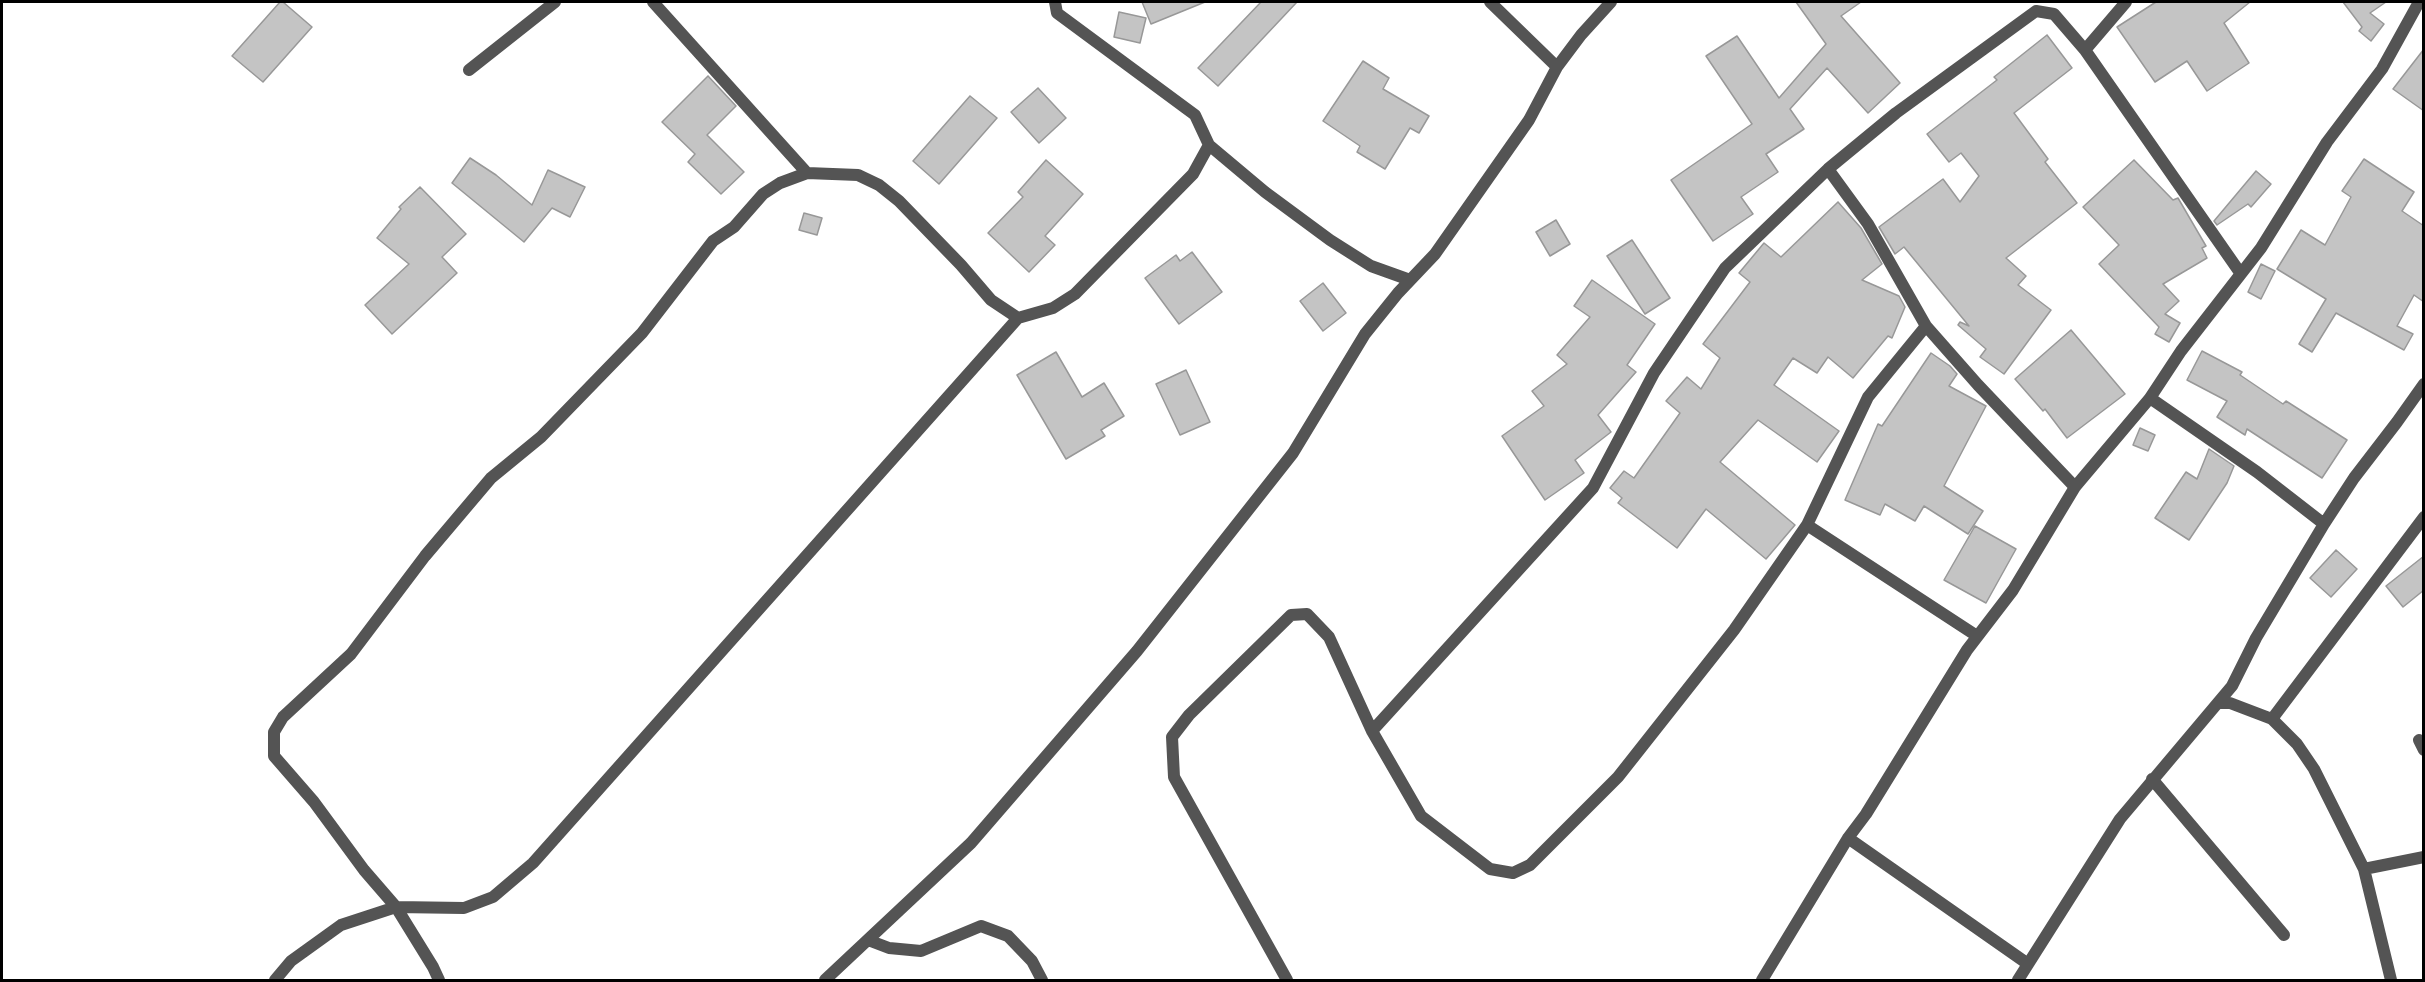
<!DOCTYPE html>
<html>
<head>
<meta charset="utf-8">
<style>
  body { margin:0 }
  #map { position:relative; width:2425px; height:982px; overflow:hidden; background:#fff; font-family:Helvetica,sans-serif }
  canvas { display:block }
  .frame { position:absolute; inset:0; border:3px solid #000; pointer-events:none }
</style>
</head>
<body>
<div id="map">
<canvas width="2425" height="982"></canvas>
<div class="frame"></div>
</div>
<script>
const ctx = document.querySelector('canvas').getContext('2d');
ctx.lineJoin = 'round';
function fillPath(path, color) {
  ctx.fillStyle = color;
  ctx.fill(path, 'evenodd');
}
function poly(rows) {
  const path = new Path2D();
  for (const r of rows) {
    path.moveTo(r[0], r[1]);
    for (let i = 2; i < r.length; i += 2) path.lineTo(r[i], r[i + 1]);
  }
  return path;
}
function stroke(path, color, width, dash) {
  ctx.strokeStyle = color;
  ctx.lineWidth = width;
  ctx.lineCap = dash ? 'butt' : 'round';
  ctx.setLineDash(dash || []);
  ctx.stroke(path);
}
const building = poly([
  [280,2,283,2,312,27,263,82,232,56,280,2],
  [1142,2,1205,2,1151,24,1142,2],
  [1261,2,1297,2,1218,86,1198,68,1261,2],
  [1796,2,1861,2,1841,16,1900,83,1868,113,1827,68,1790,109,1804,129,1766,154,1778,172,1741,197,1753,214,1713,241,1671,180,1752,124,1706,56,1737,36,1779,98,1826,44,1796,2],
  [2156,2,2250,2,2224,23,2249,63,2207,91,2187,61,2155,82,2117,27,2156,2],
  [2343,2,2386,2,2370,13,2384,24,2371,41,2359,31,2362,27,2343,2],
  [1119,12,1146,18,1140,43,1114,37,1119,12],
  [2047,35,2072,68,2014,113,2048,159,2045,162,2077,203,2006,258,2026,276,2018,285,2051,310,2004,374,1980,357,1986,349,1958,325,1960,322,1969,326,1904,247,1895,254,1879,227,1943,179,1960,202,1979,176,1961,153,1949,162,1927,134,1997,80,1994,77,2047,35],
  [2424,49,2424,111,2393,89,2424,49],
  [1363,61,1389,78,1383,89,1429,116,1419,133,1410,128,1385,169,1357,152,1360,146,1323,121,1363,61],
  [708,76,736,106,707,135,744,172,721,194,688,162,695,154,662,122,708,76],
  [1038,88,1066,118,1039,143,1011,112,1038,88],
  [970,96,997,118,939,184,913,161,970,96],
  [470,158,496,175,532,205,548,170,585,187,570,217,552,208,524,242,452,183,470,158],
  [2364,159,2414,192,2402,211,2424,226,2424,302,2414,295,2397,326,2413,334,2404,350,2336,313,2312,352,2299,344,2326,299,2277,269,2301,230,2325,245,2351,197,2342,191,2364,159],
  [1046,160,1083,194,1045,236,1055,245,1029,272,988,233,1023,197,1018,192,1046,160],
  [2134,160,2173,200,2178,198,2206,246,2202,248,2207,258,2163,284,2179,301,2165,314,2180,323,2169,342,2155,334,2159,327,2099,264,2119,245,2083,207,2134,160],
  [2256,171,2271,184,2251,207,2248,204,2217,225,2214,221,2256,171],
  [420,187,466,234,442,257,457,273,392,334,365,305,409,264,377,238,401,209,399,207,420,187],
  [1838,202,1861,228,1882,264,1862,280,1899,296,1905,307,1892,338,1888,336,1853,378,1828,357,1817,373,1793,358,1774,385,1839,431,1817,462,1758,420,1720,462,1795,525,1766,559,1706,509,1677,548,1618,503,1622,498,1610,488,1624,471,1634,478,1680,413,1666,401,1687,377,1701,389,1720,358,1703,344,1750,282,1739,273,1764,243,1781,257,1838,202],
  [804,213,822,218,817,235,799,230,804,213],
  [1556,220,1570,244,1550,256,1536,232,1556,220],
  [1632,240,1670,298,1645,314,1607,256,1632,240],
  [1192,252,1222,292,1179,324,1145,278,1176,255,1180,261,1192,252],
  [2261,264,2275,271,2261,299,2248,292,2261,264],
  [1592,280,1655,324,1627,365,1636,372,1598,415,1611,432,1575,460,1584,473,1545,500,1502,436,1544,406,1532,391,1567,364,1557,355,1590,317,1574,306,1592,280],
  [1323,283,1346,313,1323,331,1300,301,1323,283],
  [2071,330,2125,394,2067,438,2045,409,2043,411,2015,379,2071,330],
  [2202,351,2242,372,2240,375,2283,404,2286,401,2347,440,2322,478,2247,429,2245,435,2217,417,2227,401,2187,380,2202,351],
  [1056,352,1082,397,1104,383,1124,416,1101,430,1105,436,1066,459,1017,375,1056,352],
  [1931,353,1950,366,1957,374,1949,386,1986,406,1944,486,1983,511,1968,534,1924,506,1915,521,1885,504,1880,515,1845,500,1878,424,1882,426,1931,353],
  [1186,370,1210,422,1180,435,1156,384,1186,370],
  [2140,428,2155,435,2148,451,2133,445,2140,428],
  [2209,449,2234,466,2227,483,2189,540,2155,518,2186,472,2197,479,2209,449],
  [1975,526,2016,549,1986,603,1944,580,1975,526],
  [2336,550,2357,569,2331,597,2310,578,2336,550],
  [2424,556,2424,590,2403,607,2386,586,2424,556]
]);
const minor = poly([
  [653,2,807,173],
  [1055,2,1057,13,1195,115,1209,145],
  [1490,2,1557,67],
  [2085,50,2126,2],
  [469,70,555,2],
  [1828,169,1868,224,1926,326,1978,385,2075,487],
  [2150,398,2257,472,2324,524],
  [1807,525,1868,397,1926,326],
  [2219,703,2230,703,2272,719,2297,744,2314,769,2364,869,2391,980],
  [2272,719,2424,517],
  [1372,731,1593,488,1654,373,1725,268,1828,169,1896,113,2036,11,2054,14,2085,50,2241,274],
  [2419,740,2424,750],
  [2152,779,2284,935],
  [1848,838,2028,964],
  [2364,869,2424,857],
  [868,940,889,948,921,951,981,926,1008,936,1032,961,1042,980],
  [275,980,291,961,341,925,396,907,464,908,493,897,533,863,1018,318],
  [439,980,433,967,396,907,364,870,314,802,274,756,274,732,283,717,351,654,425,556,491,478,541,437,642,333,713,241,734,227,763,194,780,183,807,173,858,175,879,185,899,201,961,265,991,300,1018,318,1053,308,1075,294,1193,174,1209,145,1265,192,1330,240,1371,266,1410,280],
  [825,980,971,843,1137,651,1293,453,1365,334,1398,293,1435,254,1529,120,1557,67,1581,35,1611,2],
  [1287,980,1174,777,1172,737,1189,715,1291,615,1307,614,1329,637,1372,731,1421,816,1490,869,1513,873,1530,865,1618,777,1734,630,1807,525,1977,636],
  [1762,980,1848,838,1866,814,1967,650,2013,590,2075,487,2150,398,2181,351,2261,248,2327,142,2382,69,2419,2],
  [2018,980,2120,819,2232,686,2256,638,2324,524,2354,478,2397,422,2424,384]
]);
fillPath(building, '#c4c4c4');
stroke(building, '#989898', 1.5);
stroke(minor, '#545454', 12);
</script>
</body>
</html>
